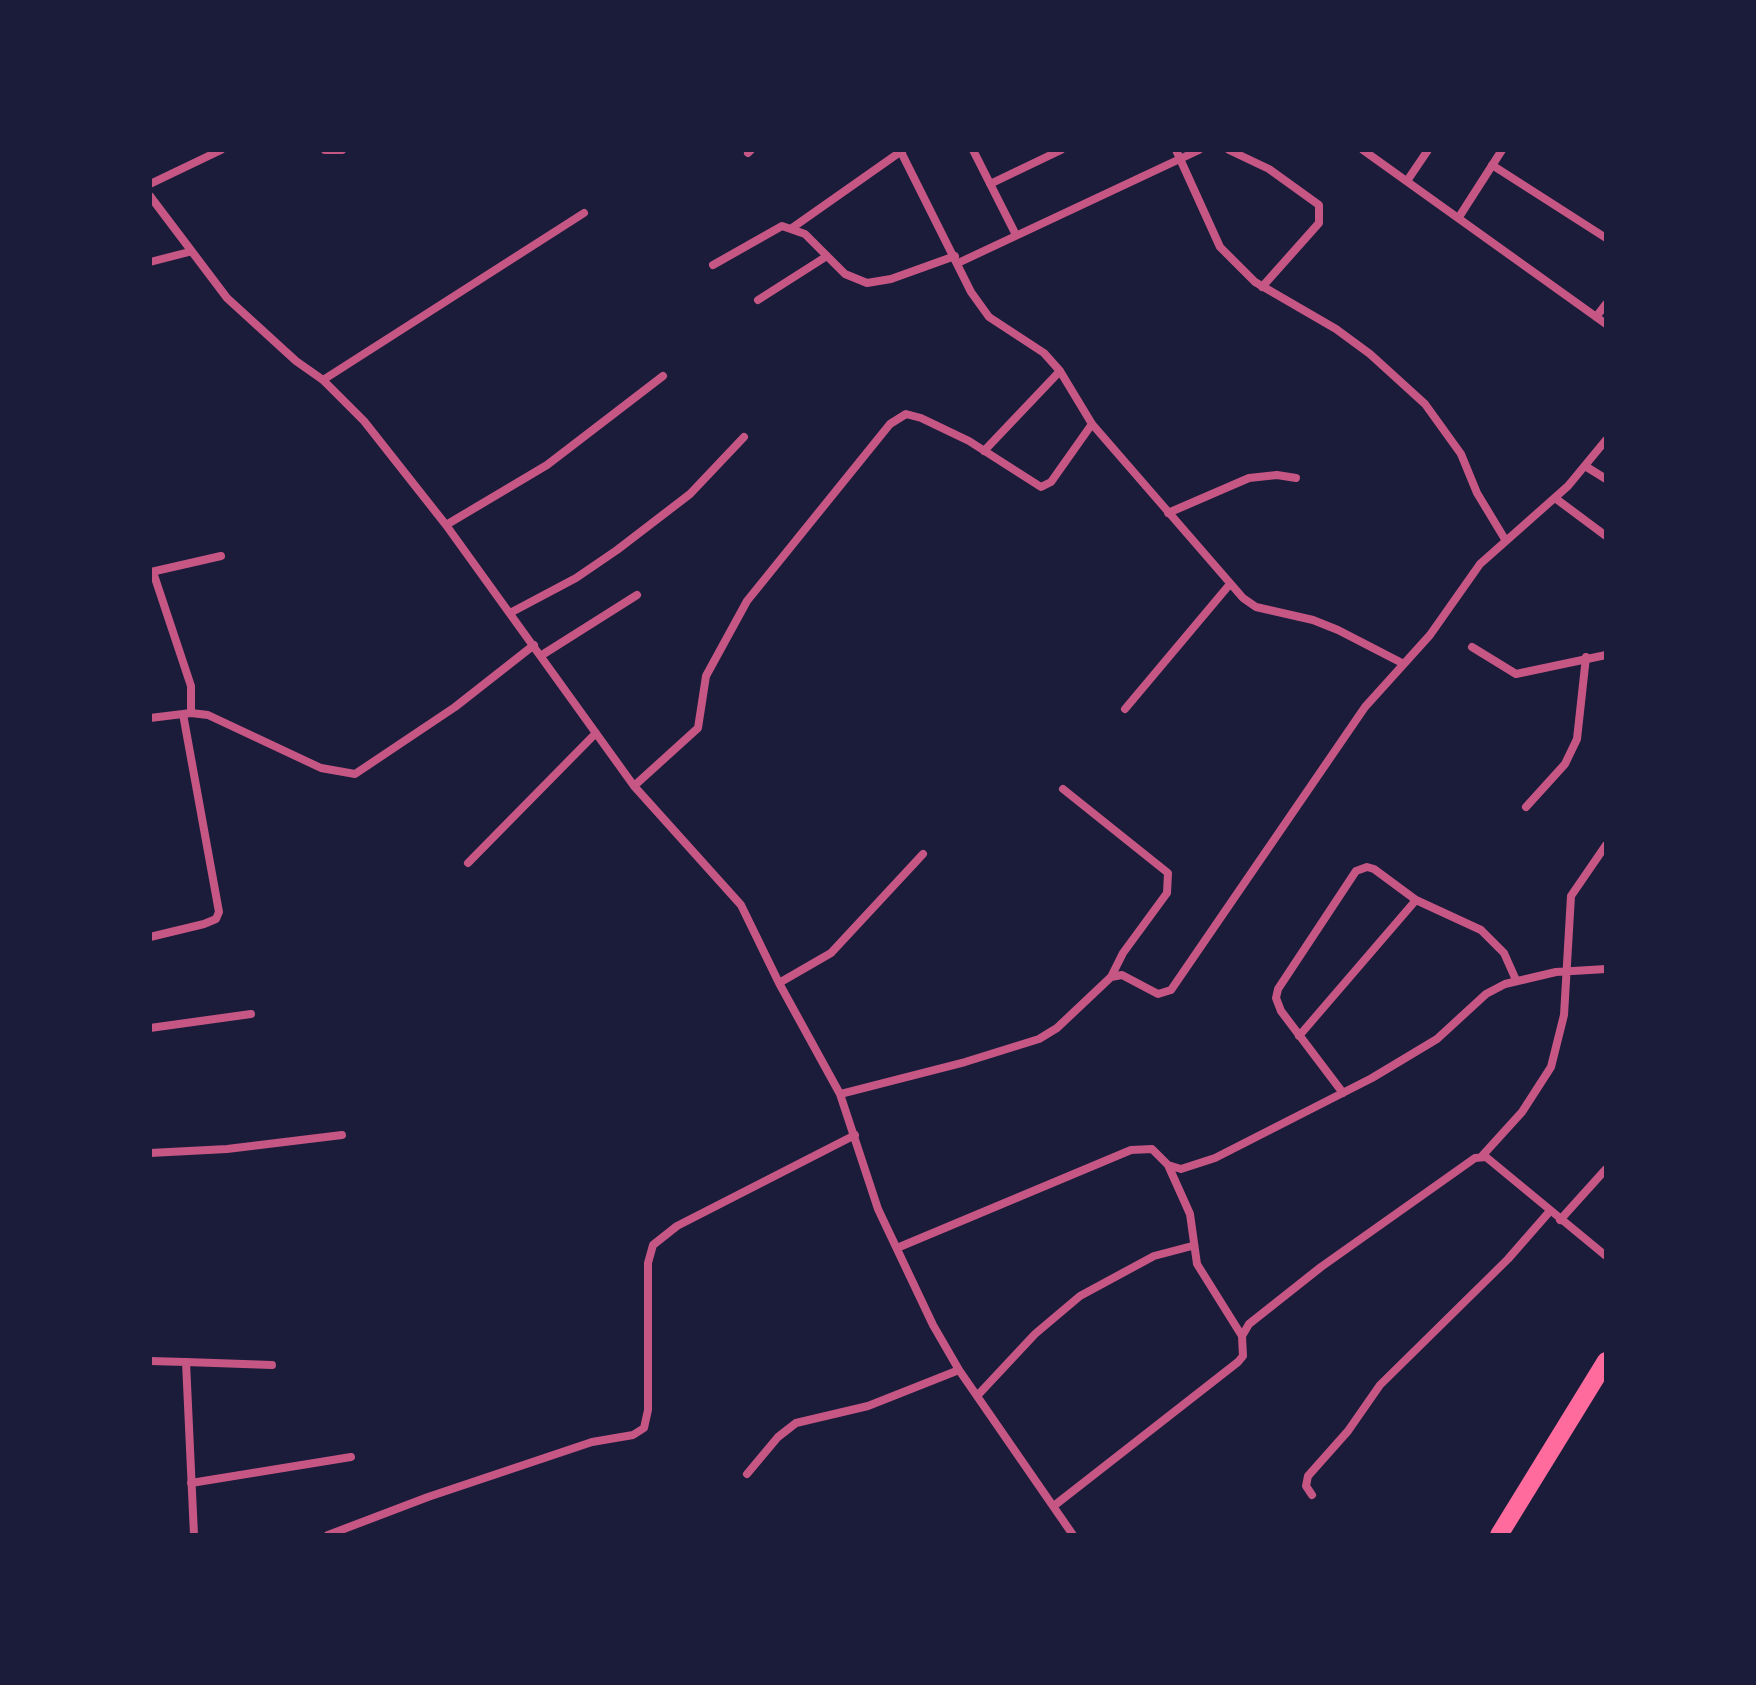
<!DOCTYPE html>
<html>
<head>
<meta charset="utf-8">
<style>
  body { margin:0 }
  #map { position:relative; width:1756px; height:1685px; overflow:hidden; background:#1b1b3a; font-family:"DejaVu Sans",sans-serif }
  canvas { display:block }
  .frame { position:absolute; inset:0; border:152px solid #1b1b3a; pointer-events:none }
</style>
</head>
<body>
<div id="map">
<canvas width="1756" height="1685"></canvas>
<div class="frame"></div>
</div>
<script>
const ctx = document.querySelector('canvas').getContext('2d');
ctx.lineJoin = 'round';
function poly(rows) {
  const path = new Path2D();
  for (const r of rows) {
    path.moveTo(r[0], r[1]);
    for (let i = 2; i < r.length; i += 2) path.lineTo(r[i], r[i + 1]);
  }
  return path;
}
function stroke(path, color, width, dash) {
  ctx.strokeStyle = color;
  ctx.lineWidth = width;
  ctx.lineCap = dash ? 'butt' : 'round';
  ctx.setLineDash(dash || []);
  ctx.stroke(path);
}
const minor = poly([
  [325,150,342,150],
  [900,150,971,292,989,317,1044,353,1060,371,1092,424,1243,598,1256,607,1313,620,1338,630,1402,663],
  [973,150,1016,235],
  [1176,150,1220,247,1255,282,1336,329,1370,354,1425,404,1461,454,1477,493,1506,541],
  [1229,150,1269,169,1319,205,1319,223,1262,287],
  [1363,150,1606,324],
  [748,153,751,150],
  [1492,165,1606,238],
  [1407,181,1428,150],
  [150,184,221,150],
  [990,184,1061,150],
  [150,196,227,298,296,361,323,380,364,421,446,525,634,786,741,905,779,983,840,1094,878,1209,933,1325,959,1370,1073,1535],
  [1459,217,1502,150],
  [792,228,903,150],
  [150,262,189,252],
  [958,263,1199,150],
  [713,265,782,226,805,234,845,274,867,283,891,279,955,256],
  [758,300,827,256],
  [1596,317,1606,304],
  [323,380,584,213],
  [984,451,1060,371],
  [1585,466,1606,479],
  [1555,498,1606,536],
  [1168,513,1249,478,1277,475,1296,478],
  [446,525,547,465,663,376],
  [151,572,221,556],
  [153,572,191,686,191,713],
  [510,613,576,578,617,550,690,494,744,437],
  [1472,647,1516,674,1606,655],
  [542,655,637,595],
  [1125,709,1230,584],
  [150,718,191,713,208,715,321,768,355,774,455,707,534,645],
  [634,786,698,728,706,676,747,601,890,424,906,414,921,418,969,441,1041,487,1051,482,1092,424],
  [1063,789,1168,873,1167,893,1123,953,1111,977],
  [1526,807,1565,764,1577,739,1586,657],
  [468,863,596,733],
  [150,937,204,924,216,919,219,912,183,714],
  [779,983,831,953,923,854],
  [150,1028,251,1014],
  [1299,1036,1416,900],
  [1343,1093,1281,1011,1276,998,1278,989,1356,871,1367,867,1374,869,1416,900,1481,930,1504,953,1516,980],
  [840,1094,965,1062,1039,1039,1057,1028,1111,977,1122,975,1158,994,1171,990,1365,707,1430,635,1480,564,1568,486,1606,440],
  [150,1153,227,1149,342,1135],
  [1482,1156,1522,1112,1551,1067,1564,1015,1571,896,1606,845],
  [1168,1165,1190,1214,1197,1264,1242,1336],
  [1560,1220,1606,1169],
  [897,1248,1131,1150,1152,1149,1168,1165,1181,1169,1215,1158,1372,1078,1437,1039,1486,994,1505,984,1556,972,1606,969],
  [150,1361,186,1362,194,1535],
  [186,1362,272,1365],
  [977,1396,1035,1334,1080,1296,1154,1256,1192,1246],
  [747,1474,778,1437,796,1423,868,1406,959,1370],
  [191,1483,351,1457],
  [1312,1495,1306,1486,1308,1476,1348,1431,1380,1385,1508,1259,1550,1211],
  [1055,1505,1238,1362,1243,1356,1242,1336,1249,1324,1321,1267,1475,1158,1486,1157,1606,1256],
  [328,1535,428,1497,592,1442,633,1435,644,1428,648,1410,648,1263,653,1245,677,1226,855,1135]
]);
const primary = poly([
  [1499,1535,1606,1361]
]);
stroke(minor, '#c65784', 8);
stroke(primary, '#ff6b9d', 18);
</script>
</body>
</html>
